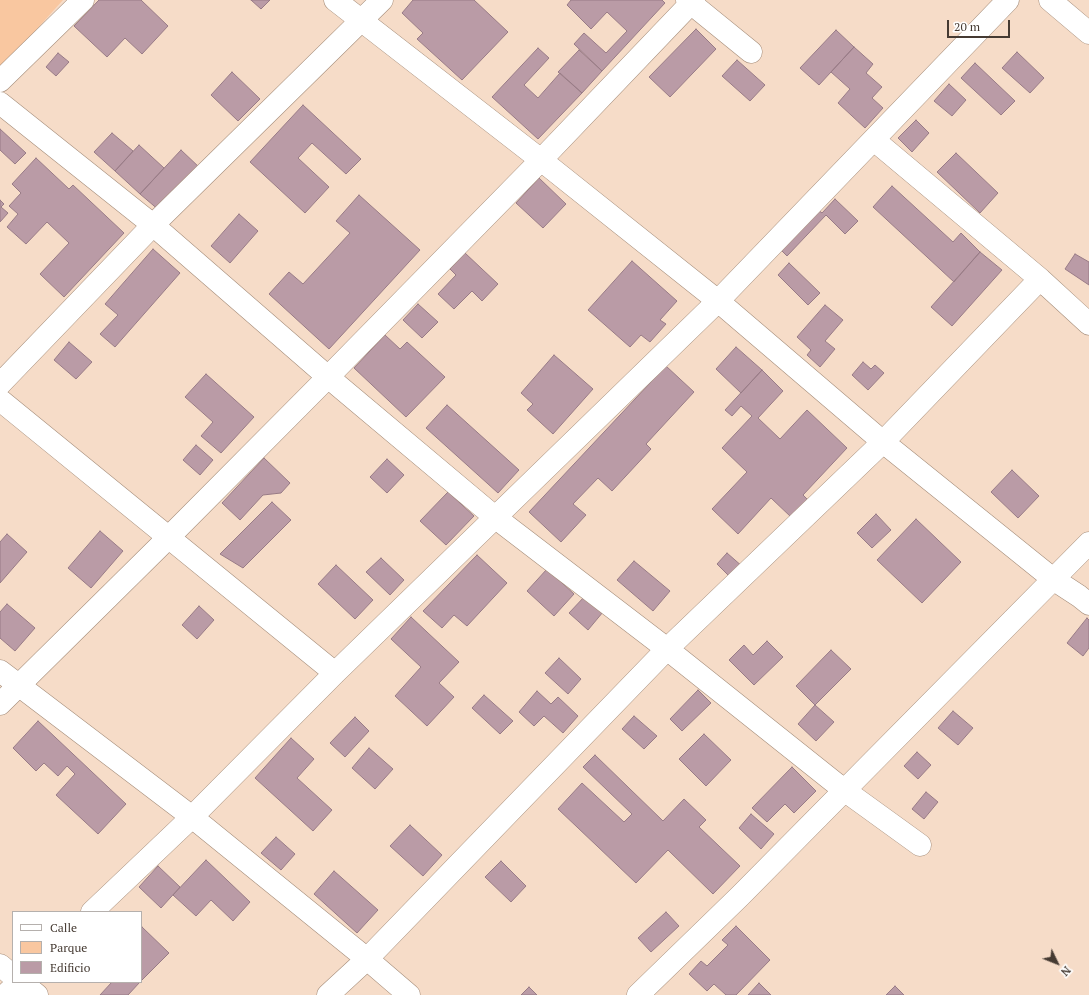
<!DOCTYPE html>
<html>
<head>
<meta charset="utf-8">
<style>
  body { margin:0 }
  #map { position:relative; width:1089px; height:995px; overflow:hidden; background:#f6dcc8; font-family:"PT Serif",serif }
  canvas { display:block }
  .legend { position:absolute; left:12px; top:911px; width:130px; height:72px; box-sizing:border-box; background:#fff; border:1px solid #b5b0ad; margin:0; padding:5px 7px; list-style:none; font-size:12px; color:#453a32 }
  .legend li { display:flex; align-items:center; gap:8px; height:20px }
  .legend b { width:20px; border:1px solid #b5b0ad }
  .north { position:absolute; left:1037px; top:943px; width:40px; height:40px; -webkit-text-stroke:3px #fff; paint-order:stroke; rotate:133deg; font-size:11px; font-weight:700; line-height:16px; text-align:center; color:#453a32 }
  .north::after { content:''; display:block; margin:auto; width:14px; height:18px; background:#453a32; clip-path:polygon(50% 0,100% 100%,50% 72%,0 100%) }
  .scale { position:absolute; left:947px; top:20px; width:63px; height:18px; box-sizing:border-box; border:2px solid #453a32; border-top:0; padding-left:5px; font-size:12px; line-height:14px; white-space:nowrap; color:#453a32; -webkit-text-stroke:3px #fff; paint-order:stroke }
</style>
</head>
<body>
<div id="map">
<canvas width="1089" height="995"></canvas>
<ul class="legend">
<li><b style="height:5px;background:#fff"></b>Calle</li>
<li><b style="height:11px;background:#f9c7a0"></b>Parque</li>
<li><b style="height:11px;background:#ba9ba6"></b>Edificio</li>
</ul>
<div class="north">N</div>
<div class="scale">20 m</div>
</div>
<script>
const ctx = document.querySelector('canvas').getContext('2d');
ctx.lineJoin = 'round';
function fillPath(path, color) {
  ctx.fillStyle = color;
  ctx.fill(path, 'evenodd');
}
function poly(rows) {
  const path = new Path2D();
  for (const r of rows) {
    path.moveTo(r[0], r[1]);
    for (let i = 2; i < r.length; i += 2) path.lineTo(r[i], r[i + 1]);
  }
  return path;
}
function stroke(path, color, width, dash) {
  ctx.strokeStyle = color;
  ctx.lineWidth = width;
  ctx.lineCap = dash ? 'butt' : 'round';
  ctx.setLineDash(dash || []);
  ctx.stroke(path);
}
const green = poly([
  [0,0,63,0,0,70]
]);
const building = poly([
  [99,0,141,0,168,26,142,54,125,38,107,57,74,26,99,0],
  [251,0,270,0,261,9,251,0],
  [413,0,474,0,508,32,462,80,417,39,423,33,402,13,413,0],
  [571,0,662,0,665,3,602,71,574,44,584,33,606,53,627,31,607,12,591,29,567,5,571,0],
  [696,29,716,49,670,97,649,77,696,29],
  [836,30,854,47,819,85,800,68,836,30],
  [854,47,873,64,866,73,882,87,872,98,883,108,865,128,838,103,850,89,831,72,854,47],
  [538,48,549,58,524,85,538,98,560,73,582,93,538,139,492,97,538,48],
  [579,50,602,71,582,93,558,72,579,50],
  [1017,52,1044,78,1030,93,1002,68,1017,52],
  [58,53,69,62,56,76,46,67,58,53],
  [737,60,765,85,750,101,722,76,737,60],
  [975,63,1015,101,1001,115,961,78,975,63],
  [232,72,260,99,238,121,211,95,232,72],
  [949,84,966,100,952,116,934,101,949,84],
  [303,105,361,159,346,174,312,143,298,158,329,187,305,213,250,162,303,105],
  [916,120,929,133,912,152,898,138,916,120],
  [0,129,26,153,15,164,0,150,0,129],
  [112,133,133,151,115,171,94,152,112,133],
  [139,145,164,168,140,194,115,171,139,145],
  [181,150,200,168,160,211,140,194,181,150],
  [956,153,998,193,980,213,937,172,956,153],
  [36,158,69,189,73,185,124,233,64,297,40,274,69,243,47,222,26,244,7,227,18,214,9,206,21,193,12,184,36,158],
  [539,178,566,204,543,228,516,203,539,178],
  [892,186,953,242,961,233,980,252,954,282,873,207,892,186],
  [359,195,420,250,329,349,269,294,289,272,303,284,350,233,336,221,359,195],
  [835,199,858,221,845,234,826,215,787,256,780,249,817,209,822,213,835,199],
  [0,200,4,204,1,207,8,213,0,222,0,200],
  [239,214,258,231,230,263,211,246,239,214],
  [153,249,180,273,115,347,100,334,118,315,105,304,153,249],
  [980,252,1002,270,952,326,931,307,980,252],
  [465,253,498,284,482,301,472,291,454,309,438,294,456,275,450,269,465,253],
  [1075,254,1089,262,1089,285,1065,269,1075,254],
  [632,261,677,301,660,320,666,324,650,342,641,335,630,347,588,310,632,261],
  [789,263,820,293,808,305,778,275,789,263],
  [418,304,438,322,422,338,403,320,418,304],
  [825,305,843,320,825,341,835,349,820,367,807,355,811,350,797,337,825,305],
  [385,335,400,349,407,342,445,377,406,417,354,368,385,335],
  [69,342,92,362,76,379,54,360,69,342],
  [736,347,762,370,741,393,716,369,736,347],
  [554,355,593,389,553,434,527,410,533,404,521,393,554,355],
  [863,362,871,369,875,365,884,373,868,390,852,375,863,362],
  [666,366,694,392,646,444,651,449,612,491,598,478,573,504,586,515,561,542,529,512,666,366],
  [762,370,783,391,758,418,780,439,807,410,847,448,803,495,808,500,791,517,771,498,738,534,712,509,747,472,722,448,752,416,741,406,732,416,725,410,762,370],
  [206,374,254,417,221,453,201,436,213,422,185,397,206,374],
  [447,405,519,470,498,493,426,428,447,405],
  [196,445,213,460,200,475,183,460,196,445],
  [264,458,290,483,281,493,263,495,240,520,222,503,264,458],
  [387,459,404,475,387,493,370,477,387,459],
  [1012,470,1039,496,1018,518,991,492,1012,470],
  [448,492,474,516,446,545,420,521,448,492],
  [272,502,291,520,243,568,220,554,272,502],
  [876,514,891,530,872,548,857,533,876,514],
  [916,519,961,562,922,603,877,560,916,519],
  [100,531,123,551,91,588,68,568,100,531],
  [7,534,27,552,0,583,0,542,7,534],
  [727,553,743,567,732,579,717,564,727,553],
  [477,555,507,583,467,626,454,615,442,628,423,611,477,555],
  [381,558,404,580,390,595,366,572,381,558],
  [634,561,670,591,653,611,617,580,634,561],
  [336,565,373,600,355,619,318,584,336,565],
  [547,569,574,594,554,616,527,591,547,569],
  [585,596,603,612,588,630,569,613,585,596],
  [7,604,35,628,15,651,0,638,0,612,7,604],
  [199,606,214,620,197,639,182,625,199,606],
  [411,617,459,662,439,683,454,697,427,726,395,696,421,667,391,639,411,617],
  [1087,618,1089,620,1089,648,1083,656,1067,643,1087,618],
  [767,641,783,657,754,685,729,660,744,645,753,655,767,641],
  [831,650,851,669,815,705,796,686,831,650],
  [559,658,581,679,568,694,545,673,559,658],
  [698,690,711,703,682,731,670,719,698,690],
  [537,691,551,704,558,697,578,716,563,733,544,716,534,726,519,712,537,691],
  [484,695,513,721,500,734,472,708,484,695],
  [815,705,834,722,816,741,798,724,815,705],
  [953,711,973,728,958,745,938,728,953,711],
  [634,716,657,736,644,749,622,729,634,716],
  [355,717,369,731,345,757,330,743,355,717],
  [38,721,126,804,98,834,56,795,75,774,67,766,58,776,44,763,36,771,13,748,38,721],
  [704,734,731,760,706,786,679,759,704,734],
  [291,738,314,759,297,778,332,810,313,831,255,778,291,738],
  [369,748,393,769,375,789,352,768,369,748],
  [917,752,931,765,918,779,904,766,917,752],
  [595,755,663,821,684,799,706,820,699,827,740,866,713,894,668,850,636,883,558,809,582,783,624,822,632,814,583,767,595,755],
  [792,767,816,791,794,813,785,804,767,822,752,808,792,767],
  [926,792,938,802,924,819,912,809,926,792],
  [751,814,774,834,761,849,739,828,751,814],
  [410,825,442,855,423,876,390,846,410,825],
  [276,837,295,854,281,870,261,853,276,837],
  [206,860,250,902,233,921,211,900,196,916,173,895,206,860],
  [501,861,526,886,511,902,485,877,501,861],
  [158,866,180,887,161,908,139,887,158,866],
  [334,871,378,910,357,933,314,894,334,871],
  [666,912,679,926,651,952,638,938,666,912],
  [736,926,770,960,736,995,726,995,714,984,707,991,689,974,701,961,707,966,728,945,722,940,736,926],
  [142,927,169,953,141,981,141,928,142,927],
  [112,982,140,982,128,995,100,995,112,982],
  [759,983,771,995,748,995,759,983],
  [895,986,904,995,886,995,895,986],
  [529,987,537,995,521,995,529,987]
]);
const street = poly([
  [335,0,541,160,718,301,883,442,1053,579,1079,596,1089,604],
  [687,0,751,52],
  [1050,0,1089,33],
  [0,81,83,0],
  [0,103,153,225,328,377,496,518,667,649,844,790,920,845],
  [874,140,1040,279,1089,324],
  [0,384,153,225,382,0],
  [0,400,335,673],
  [0,671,192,817,367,959,409,995],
  [0,704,168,538,328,377,541,160,694,0],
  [92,912,192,817,335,673,718,301,1008,0],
  [0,965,13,976],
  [21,982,37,995],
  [5,995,19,982],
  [328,995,367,959,667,649,883,442,1040,279],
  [638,995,740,896,1089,543]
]);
fillPath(green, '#f9c7a0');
fillPath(building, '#ba9ba6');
stroke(building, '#987b86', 1);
stroke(street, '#a58d7a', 23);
stroke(street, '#fff', 22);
</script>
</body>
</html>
